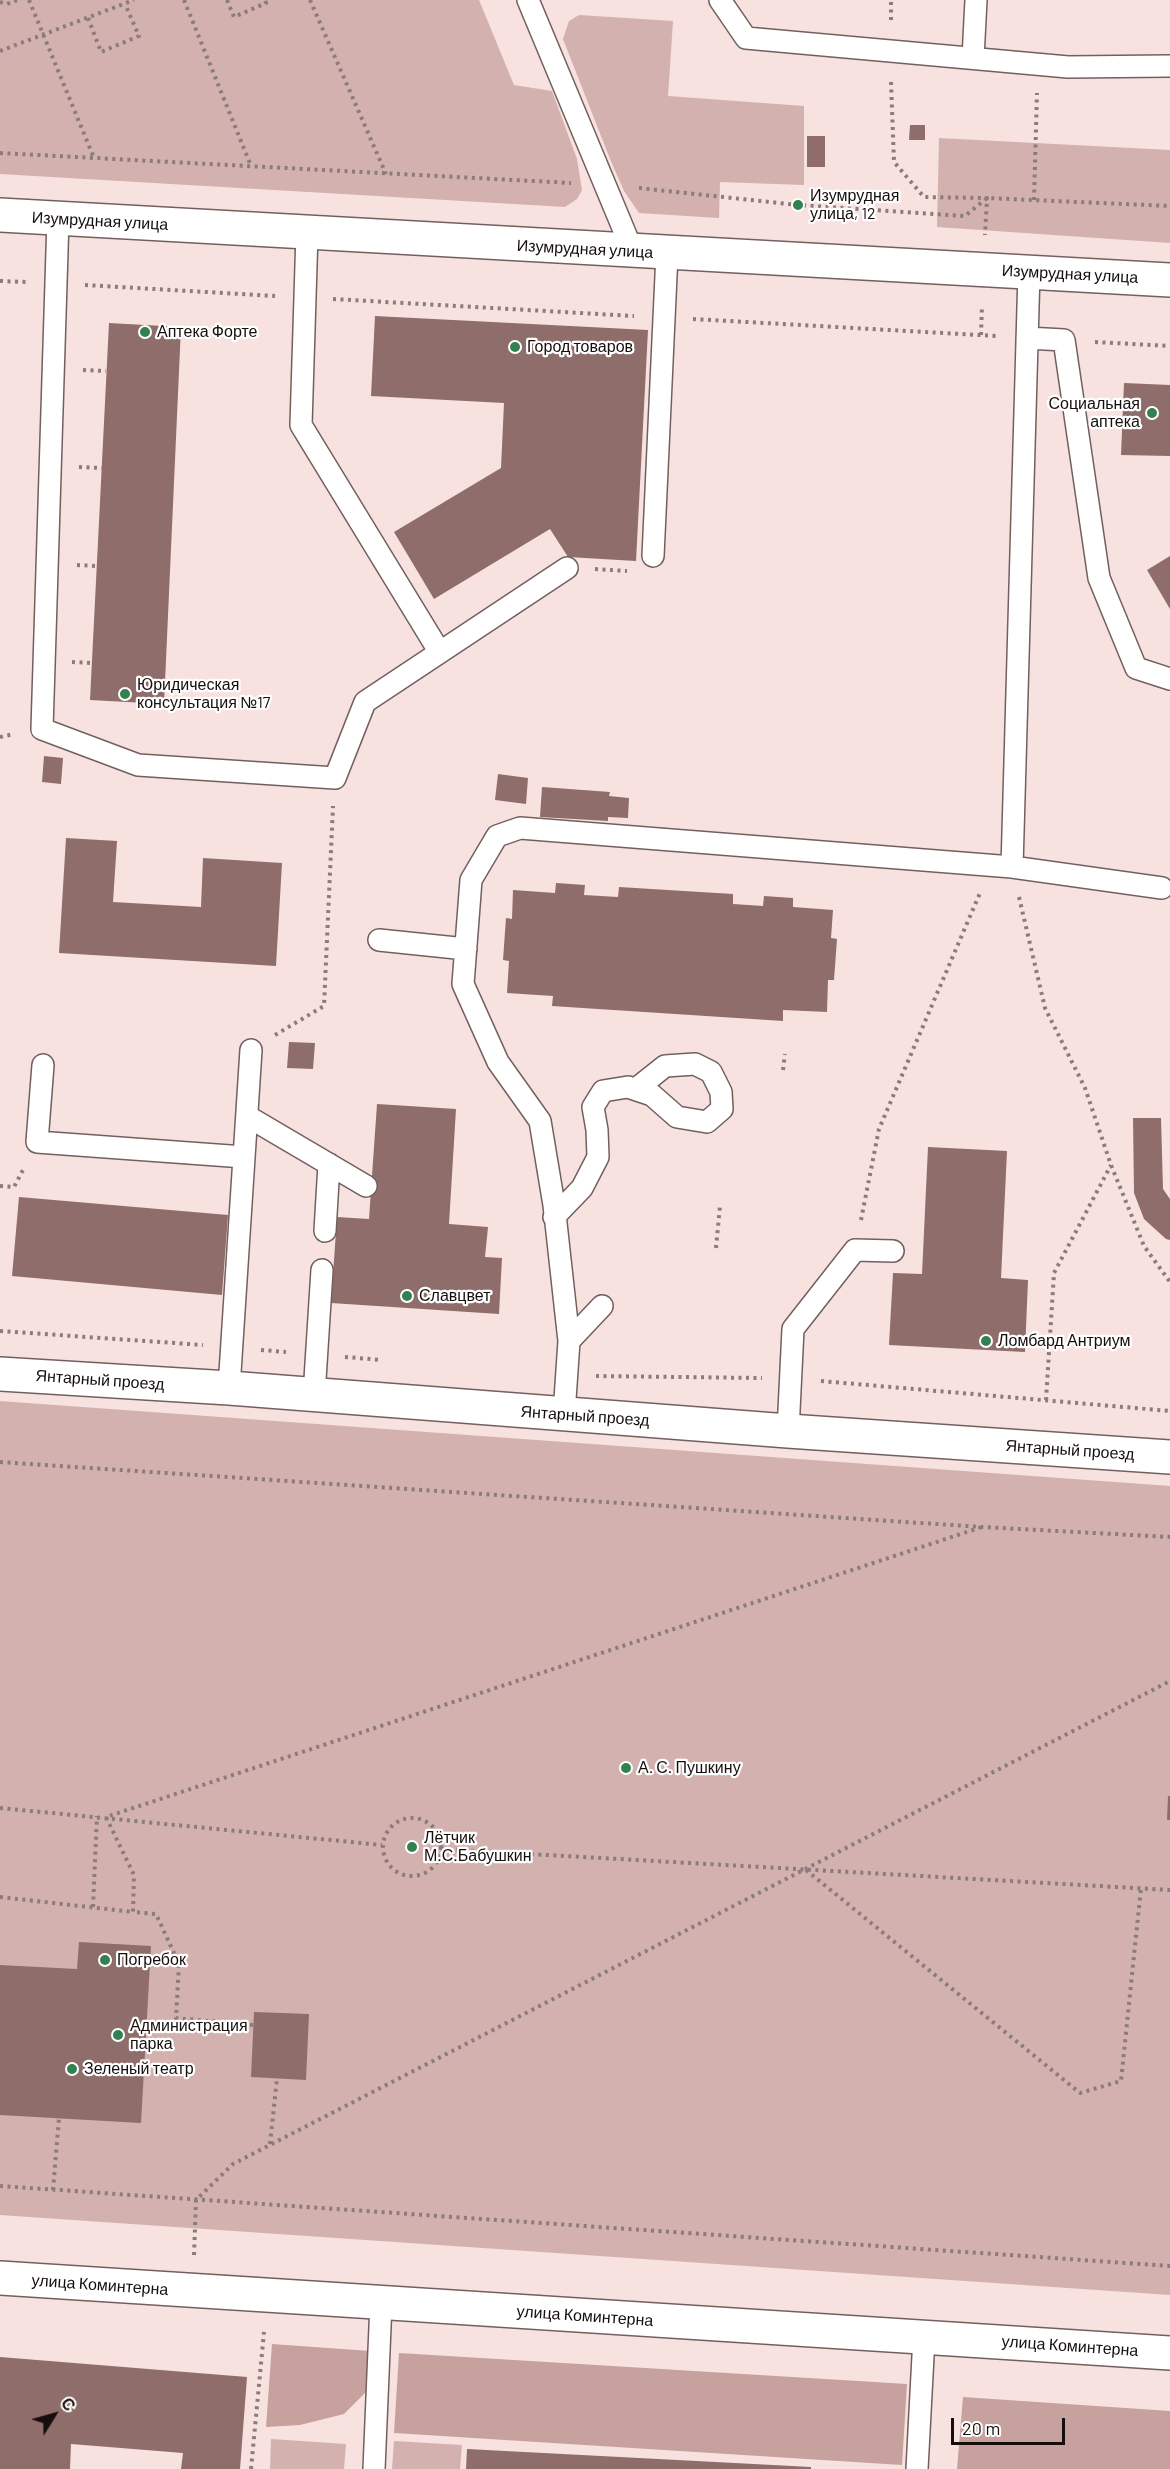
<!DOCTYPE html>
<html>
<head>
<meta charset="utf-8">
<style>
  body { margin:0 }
  #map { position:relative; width:1170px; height:2469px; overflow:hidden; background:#f7e2e0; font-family:Barlow,sans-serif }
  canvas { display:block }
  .north { position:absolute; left:24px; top:2385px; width:60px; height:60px; -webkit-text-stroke:4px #fff; paint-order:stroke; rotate:53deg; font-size:16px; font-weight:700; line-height:24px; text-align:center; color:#150e0d }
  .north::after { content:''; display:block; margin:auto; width:21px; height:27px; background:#150e0d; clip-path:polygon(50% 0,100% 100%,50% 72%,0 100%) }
  .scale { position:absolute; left:951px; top:2418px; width:114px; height:27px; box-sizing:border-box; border:3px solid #150e0d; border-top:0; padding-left:8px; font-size:18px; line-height:21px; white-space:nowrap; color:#150e0d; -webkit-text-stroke:4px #fff; paint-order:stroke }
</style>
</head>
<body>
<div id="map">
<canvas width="1170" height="2469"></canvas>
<div class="north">С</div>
<div class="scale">20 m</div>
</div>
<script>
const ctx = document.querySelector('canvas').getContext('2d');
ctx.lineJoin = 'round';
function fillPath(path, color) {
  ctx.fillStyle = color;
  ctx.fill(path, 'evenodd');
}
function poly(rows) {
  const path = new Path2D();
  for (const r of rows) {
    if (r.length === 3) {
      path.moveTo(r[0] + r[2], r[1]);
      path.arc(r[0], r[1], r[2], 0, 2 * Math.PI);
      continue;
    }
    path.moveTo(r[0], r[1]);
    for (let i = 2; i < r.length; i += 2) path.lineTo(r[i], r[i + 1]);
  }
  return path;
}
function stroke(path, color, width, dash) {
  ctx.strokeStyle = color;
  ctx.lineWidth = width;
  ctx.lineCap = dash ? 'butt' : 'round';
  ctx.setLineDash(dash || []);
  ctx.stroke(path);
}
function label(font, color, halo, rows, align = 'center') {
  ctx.font = font + ' Barlow,sans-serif';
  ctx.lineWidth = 4.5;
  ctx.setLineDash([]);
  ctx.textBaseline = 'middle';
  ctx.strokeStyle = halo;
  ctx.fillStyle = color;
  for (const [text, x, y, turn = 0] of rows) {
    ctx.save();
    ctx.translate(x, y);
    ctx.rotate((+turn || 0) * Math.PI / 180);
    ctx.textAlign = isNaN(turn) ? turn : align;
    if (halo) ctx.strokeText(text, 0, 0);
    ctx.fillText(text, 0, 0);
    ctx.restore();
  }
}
const green = poly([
  [0,0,479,0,514,85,552,91,577,159,582,190,577,199,565,207,0,174],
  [579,15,673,21,668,96,804,106,804,185,720,182,719,218,639,213,624,191,610,159,563,39,569,21],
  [939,138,1170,150,1170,243,937,227],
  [0,1401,1170,1486,1170,2295,0,2215],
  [271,2439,346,2444,344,2469,270,2469],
  [394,2441,462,2445,460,2469,392,2469]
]);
const forest = poly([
  [272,2344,370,2351,369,2389,344,2414,300,2425,266,2427],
  [399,2353,907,2384,902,2465,394,2433],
  [963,2397,1170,2411,1170,2469,957,2469]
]);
const building = poly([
  [910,125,925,125,925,140,909,140],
  [807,136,825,136,825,167,807,167],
  [375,316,648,330,636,561,568,557,550,529,434,599,394,532,501,468,504,403,371,396],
  [109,323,181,327,164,704,90,700],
  [1124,383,1170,385,1170,456,1121,455],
  [1170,556,1170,609,1147,570],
  [44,756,63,758,61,784,42,782],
  [498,774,528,778,526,804,495,800],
  [542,787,610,792,609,796,629,798,628,818,608,817,608,821,540,817],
  [66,838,117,841,113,902,201,907,203,858,282,863,276,966,59,953],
  [556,883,585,885,584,895,618,897,619,887,733,894,733,904,763,906,764,896,793,898,793,907,833,910,831,938,837,939,834,980,828,980,827,1012,783,1010,783,1021,552,1006,553,996,507,993,509,961,503,960,506,918,512,919,513,890,555,893],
  [289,1042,315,1043,313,1069,287,1068],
  [377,1104,456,1109,449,1224,488,1227,485,1257,502,1258,499,1314,331,1303,337,1217,369,1219],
  [1133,1118,1161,1118,1163,1189,1170,1199,1170,1240,1166,1239,1144,1219,1134,1193],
  [928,1147,1007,1151,1001,1278,1028,1280,1025,1352,889,1345,893,1273,922,1274],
  [19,1197,228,1215,222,1295,12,1276],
  [1168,1796,1170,1796,1170,1820,1167,1820],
  [79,1942,151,1946,141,2123,0,2115,0,1965,77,1969],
  [254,2012,309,2014,306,2080,251,2077],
  [0,2357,247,2377,240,2469,181,2469,183,2453,71,2444,70,2469,0,2469],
  [467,2449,811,2467,811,2469,466,2469]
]);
const path = poly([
  [29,0,94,158],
  [184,0,251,166],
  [227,0,234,17,266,3,265,0],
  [310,0,386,174],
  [0,2,7,4,17,0],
  [88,18,101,52,139,36,125,4],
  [891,20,891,0],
  [0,51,134,0],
  [891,82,894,162,924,197,987,198,985,235],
  [0,153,571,183],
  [639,188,798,205,965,216,987,198,1170,206],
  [1034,200,1037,93],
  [0,281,26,282],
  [85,285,275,296],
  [333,299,634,316],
  [693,319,997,336],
  [981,335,982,305],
  [1095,342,1170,346],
  [83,370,106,371],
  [79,467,102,468],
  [77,565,97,566],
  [595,569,627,571],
  [72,662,92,663],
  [0,737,14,734],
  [1019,897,1045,1008,1085,1088,1111,1165,1144,1246,1170,1282],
  [275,1035,324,1006,333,806],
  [783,1070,785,1054],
  [0,1186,14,1187,24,1168],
  [861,1220,879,1129,980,893],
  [716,1248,720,1206],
  [0,1331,203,1345],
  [261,1350,286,1352],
  [345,1357,382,1360],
  [596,1376,762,1378],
  [821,1381,1170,1411],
  [1046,1400,1054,1273,1111,1165],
  [0,1462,982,1527,1170,1537],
  [0,1808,382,1845],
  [412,1847,29],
  [441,1849,1170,1890],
  [806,1870,1080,2093,1121,2081,1141,1888],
  [0,1897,133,1912],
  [93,1907,97,1816],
  [253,2025,176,2018,179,1964,156,1914,133,1912,134,1875,106,1817,982,1527],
  [270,2144,277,2078],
  [0,2186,1170,2266],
  [53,2190,59,2118],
  [194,2255,196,2200,233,2164,1170,1681],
  [251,2469,264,2332]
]);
const lane = poly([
  [528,0,633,252],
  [720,0,746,38,1068,67,1170,66],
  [973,58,976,0],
  [58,219,42,729,138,765,335,778,365,702,567,568],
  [307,233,301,425,439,651],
  [1027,338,1064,340,1099,578,1136,668,1170,679],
  [653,556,667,254],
  [1012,867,1029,272],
  [379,940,466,949],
  [43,1065,37,1142,244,1157],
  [247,1116,366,1186],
  [554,1217,582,1188,598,1157,597,1130,593,1107,603,1091,628,1087,652,1095,677,1117,707,1122,722,1109,721,1092,711,1072,695,1064,665,1066,636,1089],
  [325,1231,329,1164],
  [569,1341,602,1306],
  [229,1388,251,1050],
  [314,1395,322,1270],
  [564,1414,569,1341,554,1205,540,1121,498,1062,463,984,471,880,497,836,520,828,1012,867,1162,888],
  [788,1431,793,1329,855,1250,893,1251],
  [374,2469,381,2303],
  [917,2469,924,2337]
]);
const street = poly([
  [0,1374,229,1388,788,1431,1170,1457]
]);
const secondary = poly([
  [0,215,1170,280],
  [0,2278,1170,2353]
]);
const markers = [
  [798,205,6,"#318151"],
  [145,332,6,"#318151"],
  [515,347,6,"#318151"],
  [1152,413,6,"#318151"],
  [125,694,6,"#318151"],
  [407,1296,6,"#318151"],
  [986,1341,6,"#318151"],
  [626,1768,6,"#318151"],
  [412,1847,6,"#318151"],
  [105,1960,6,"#318151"],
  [118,2035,6,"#318151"],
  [72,2069,6,"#318151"]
];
const poiNames = [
  ["Изумрудная",810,196],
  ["улица, 12",810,214],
  ["Аптека Форте",157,332],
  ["Город товаров",527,347],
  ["Социальная",1140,404,"right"],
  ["аптека",1140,422,"right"],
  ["Юридическая",137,685],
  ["консультация №17",137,703],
  ["Славцвет",419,1296],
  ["Ломбард Антриум",998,1341],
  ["А. С. Пушкину",638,1768],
  ["Лётчик",424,1838],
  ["М.С.Бабушкин",424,1856],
  ["Погребок",117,1960],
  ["Администрация",130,2026],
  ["парка",130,2044],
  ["Зеленый театр",84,2069]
];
const streetNames = [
  ["Изумрудная улица",100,221,3],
  ["Изумрудная улица",585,249,3],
  ["Изумрудная улица",1070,274,3],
  ["Янтарный проезд",100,1380,4],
  ["Янтарный проезд",585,1416,4],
  ["Янтарный проезд",1070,1450,4],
  ["улица Коминтерна",100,2285,4],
  ["улица Коминтерна",585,2316,4],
  ["улица Коминтерна",1070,2346,4]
];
fillPath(green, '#d3b1af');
fillPath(forest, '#c6a19e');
fillPath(building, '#8f6d6a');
stroke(lane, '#72605e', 24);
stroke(street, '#72605e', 36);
stroke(secondary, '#72605e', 36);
stroke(path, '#8a7c7b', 4, [3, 4.5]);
stroke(lane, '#fff', 21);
stroke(street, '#fff', 33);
stroke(secondary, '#fff', 33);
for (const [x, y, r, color] of markers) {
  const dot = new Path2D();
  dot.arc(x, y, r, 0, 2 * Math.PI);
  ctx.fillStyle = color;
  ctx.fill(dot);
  stroke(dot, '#fff', 2);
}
label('16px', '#150e0d', '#fff', poiNames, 'left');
label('16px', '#150e0d', '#fff', streetNames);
</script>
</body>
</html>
